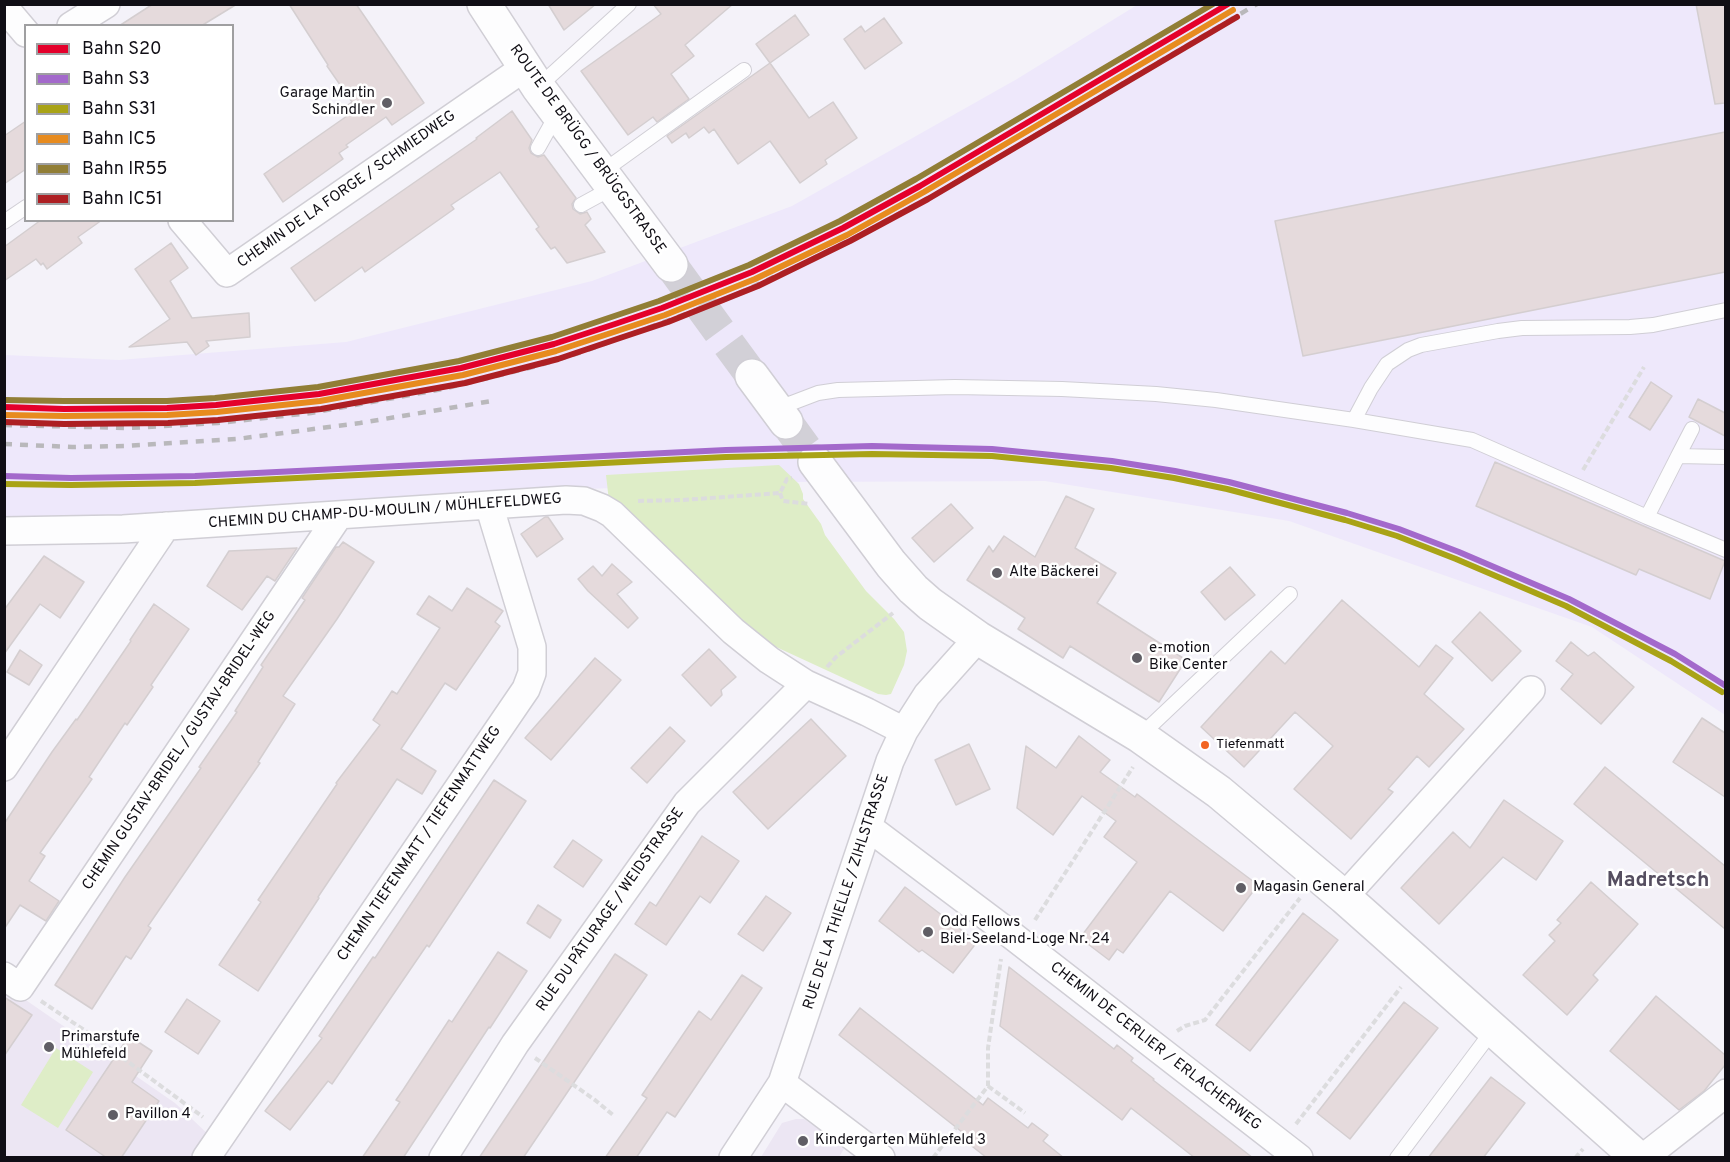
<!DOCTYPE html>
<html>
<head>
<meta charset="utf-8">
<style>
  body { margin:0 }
  #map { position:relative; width:1730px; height:1162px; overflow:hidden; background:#f4f2f9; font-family:Overpass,sans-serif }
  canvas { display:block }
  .frame { position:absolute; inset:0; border:6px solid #100e15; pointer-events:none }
  .legend { position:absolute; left:24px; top:24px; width:210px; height:198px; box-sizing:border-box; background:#fff; border:2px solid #9f9fa1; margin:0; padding:8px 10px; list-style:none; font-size:18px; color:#100e15 }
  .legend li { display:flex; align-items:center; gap:12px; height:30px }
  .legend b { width:30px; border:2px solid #9f9fa1 }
</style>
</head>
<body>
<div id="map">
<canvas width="1730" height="1162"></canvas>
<div class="frame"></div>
<ul class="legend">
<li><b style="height:8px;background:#e4002b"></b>Bahn S20</li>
<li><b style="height:8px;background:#a369cb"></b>Bahn S3</li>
<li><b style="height:8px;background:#a9a316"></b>Bahn S31</li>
<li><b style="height:8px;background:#e78b1f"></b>Bahn IC5</li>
<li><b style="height:8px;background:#917e36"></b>Bahn IR55</li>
<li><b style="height:8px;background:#ad1f23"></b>Bahn IC51</li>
</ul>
</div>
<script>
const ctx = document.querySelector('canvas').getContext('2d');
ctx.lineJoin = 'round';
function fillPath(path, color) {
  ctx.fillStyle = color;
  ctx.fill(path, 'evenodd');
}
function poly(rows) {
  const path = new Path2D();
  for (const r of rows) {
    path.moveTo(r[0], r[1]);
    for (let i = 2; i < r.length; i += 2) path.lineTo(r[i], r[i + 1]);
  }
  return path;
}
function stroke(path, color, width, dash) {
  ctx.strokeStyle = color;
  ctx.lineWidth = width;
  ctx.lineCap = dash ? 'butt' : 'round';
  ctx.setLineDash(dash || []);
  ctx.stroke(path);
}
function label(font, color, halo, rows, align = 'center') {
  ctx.font = font + ' Overpass,sans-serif';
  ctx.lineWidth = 5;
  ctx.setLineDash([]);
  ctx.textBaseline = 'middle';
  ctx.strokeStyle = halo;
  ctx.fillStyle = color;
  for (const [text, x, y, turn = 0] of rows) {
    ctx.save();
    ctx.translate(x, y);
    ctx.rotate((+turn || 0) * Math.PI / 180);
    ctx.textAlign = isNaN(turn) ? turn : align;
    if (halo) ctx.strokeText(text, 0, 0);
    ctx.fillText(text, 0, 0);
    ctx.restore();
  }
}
const built = poly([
  [1137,5,1725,5,1725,715,1592,627,1289,521,1045,481,789,482,585,489,171,515,5,520,5,355,119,360,346,342,592,281,792,206,1017,79]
]);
const education = poly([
  [4,985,175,1103,210,1136,196,1157,5,1157],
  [796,1119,804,1119,826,1134,844,1149,839,1157,761,1157,782,1123]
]);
const green = poly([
  [779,465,799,484,803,494,803,499,821,524,825,535,852,572,866,591,894,619,904,632,907,651,904,665,891,694,886,695,878,694,761,640,609,501,606,475],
  [56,1048,93,1072,58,1128,21,1105]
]);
const building = poly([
  [153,4,237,4,201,26,119,26,153,4],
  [289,4,356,4,424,103,392,125,386,117,346,145,348,147,339,153,343,159,283,202,264,174,347,116,342,109,352,102,327,66,328,65,289,4],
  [548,4,596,4,564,30,548,4],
  [653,4,733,4,685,45,694,56,671,74,689,99,657,122,653,117,628,135,581,71,661,14,653,4],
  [1696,4,1725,4,1725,103,1715,104,1696,4],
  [795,15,809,35,770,63,756,44,795,15],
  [884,18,902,43,865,69,844,39,861,26,865,32,884,18],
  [770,63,809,118,833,102,857,138,825,160,827,164,800,183,770,141,738,164,714,129,709,133,704,127,689,138,686,133,672,143,667,136,770,63],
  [512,111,532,140,529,148,531,153,538,157,544,155,576,198,572,204,573,209,580,214,587,212,591,219,585,225,605,252,567,263,555,247,551,249,536,229,539,227,500,172,451,205,454,209,379,262,365,272,362,267,315,301,291,268,477,139,476,138,512,111],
  [26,121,26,169,4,184,4,136,26,121],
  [1725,132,1725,272,1303,356,1275,221,1725,132],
  [41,220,102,220,78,237,82,243,47,269,43,263,41,265,36,259,4,281,4,247,41,220],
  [171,243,188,268,170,281,192,318,249,313,250,337,206,341,209,346,196,355,187,342,129,347,170,319,135,269,171,243],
  [1651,382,1672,396,1650,430,1629,417,1651,382],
  [1698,399,1725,413,1725,436,1689,417,1698,399],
  [1495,462,1725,561,1710,599,1639,569,1636,575,1476,506,1495,462],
  [1066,496,1094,509,1075,548,1116,573,1097,603,1186,660,1159,702,1070,646,1063,658,1018,629,1025,618,967,580,989,546,993,552,1004,536,1035,557,1066,496],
  [951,504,973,528,934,562,912,538,951,504],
  [545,517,548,517,563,539,537,557,521,534,545,517],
  [343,542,374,562,337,619,283,696,295,704,258,762,260,763,148,926,151,928,131,959,126,956,92,1009,55,985,125,877,201,768,199,767,237,712,235,711,263,667,261,665,305,600,302,598,336,547,339,547,343,542],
  [297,548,275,581,267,576,242,610,207,586,229,551,297,548],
  [44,556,84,582,60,618,40,604,4,654,4,610,44,556],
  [612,564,632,582,617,594,638,618,628,628,588,591,578,579,593,566,602,576,612,564],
  [1230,567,1255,595,1225,620,1201,592,1230,567],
  [467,588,503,611,495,622,500,626,456,690,445,683,401,749,436,771,422,794,397,779,318,897,319,898,258,991,219,965,261,902,258,900,337,784,336,783,380,725,373,720,392,691,397,694,440,628,417,614,429,596,452,611,467,588],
  [1342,600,1419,667,1436,645,1453,658,1424,694,1464,729,1429,767,1417,756,1388,789,1393,792,1351,839,1294,789,1333,746,1295,712,1244,767,1201,727,1271,651,1285,664,1342,600],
  [154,604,189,629,151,685,153,687,127,725,125,723,89,777,92,779,40,853,45,856,29,881,59,901,46,921,20,905,4,929,4,824,52,752,76,719,77,720,131,641,130,640,154,604],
  [1480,612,1521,651,1492,681,1452,642,1480,612],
  [1571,642,1588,656,1594,652,1634,687,1601,724,1561,689,1573,674,1556,661,1571,642],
  [709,649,736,677,721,690,722,695,711,706,682,675,709,649],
  [20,650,42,665,29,685,7,672,20,650],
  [595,658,621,680,551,760,525,738,595,658],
  [1702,718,1725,733,1725,797,1673,762,1702,718],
  [811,719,846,756,768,829,733,792,811,719],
  [670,727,685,741,647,783,631,768,670,727],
  [1079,736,1110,760,1100,772,1135,797,1137,794,1258,885,1223,931,1170,891,1123,953,1117,949,1109,960,1080,938,1137,862,1104,837,1116,821,1082,796,1053,835,1017,808,1026,746,1056,768,1079,736],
  [969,744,990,789,956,805,935,760,969,744],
  [1605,767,1725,866,1725,929,1574,804,1605,767],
  [494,780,526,801,429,947,427,945,332,1084,328,1081,290,1130,265,1111,322,1038,319,1036,373,957,375,958,494,780],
  [1504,800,1563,841,1536,880,1503,857,1439,924,1401,888,1453,832,1470,848,1504,800],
  [702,836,739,861,710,903,700,896,666,945,635,924,650,902,656,906,702,836],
  [573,840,602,860,583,887,554,867,573,840],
  [1591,882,1638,924,1593,975,1598,980,1567,1015,1523,975,1555,941,1549,935,1561,923,1557,920,1591,882],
  [905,887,977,942,953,973,922,950,919,952,879,921,905,887],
  [766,896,791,913,763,951,738,934,766,896],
  [538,905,561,920,550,938,527,923,538,905],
  [1303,913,1338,940,1250,1051,1216,1025,1303,913],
  [498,952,527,971,490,1028,489,1027,403,1158,362,1158,400,1102,396,1100,403,1090,449,1020,452,1022,498,952],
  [615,954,647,975,606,1035,523,1158,479,1158,615,954],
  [1009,967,1114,1049,1117,1045,1133,1058,1131,1061,1154,1079,1153,1080,1253,1158,1195,1158,1131,1108,1122,1120,1000,1026,1009,967],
  [742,975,762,988,675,1117,667,1112,636,1158,605,1158,647,1098,642,1095,699,1011,711,1020,742,975],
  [1656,996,1725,1055,1725,1065,1704,1091,1679,1110,1610,1051,1656,996],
  [4,997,32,1015,4,1056,4,997],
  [187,999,220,1021,198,1054,165,1032,187,999],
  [1404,1002,1438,1028,1350,1139,1317,1113,1404,1002],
  [860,1008,983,1105,988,1098,1028,1128,1032,1123,1048,1135,1043,1141,1064,1158,987,1158,959,1136,962,1132,839,1035,860,1008],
  [129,1036,152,1051,132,1082,159,1101,121,1158,107,1158,66,1130,129,1036],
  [1491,1077,1525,1103,1483,1158,1428,1158,1491,1077]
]);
const primaryTunnel = poly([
  [671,265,752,376],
  [786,422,815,462]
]);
const path = poly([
  [1583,470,1644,367],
  [780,493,783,501,810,504],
  [638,501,683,500,780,493,787,479,792,478],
  [827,667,836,657,893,613],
  [1035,920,1133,767],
  [41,1001,93,1036,203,1117],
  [1177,1031,1185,1026,1205,1020,1300,898],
  [535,1058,595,1100,613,1115],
  [988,1086,1025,1113],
  [1296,1124,1401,987],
  [933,1158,988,1086,988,1048,1001,959],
  [1575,1158,1583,1149]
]);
const lane = poly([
  [538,87,629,4],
  [538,148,557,114],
  [602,172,744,70],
  [581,205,614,187],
  [4,222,26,207],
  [776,409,818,393,838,390,955,387,1062,389,1156,394,1216,400,1354,420,1472,440,1647,517,1678,456,1726,457],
  [1354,420,1371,388,1387,364,1408,350,1421,345,1498,331,1522,328,1630,327,1653,325,1726,310],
  [1678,456,1692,429],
  [1647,517,1726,550],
  [1140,736,1290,594],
  [1397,1158,1493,1030]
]);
const street = poly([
  [4,7,26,33],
  [71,26,106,4],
  [182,220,227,273,524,68],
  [4,531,123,529,566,500,584,501,602,508,612,514,733,631,769,660,806,684,867,712,904,731],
  [4,767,166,526],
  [868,827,1005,930,1299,1158],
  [1344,897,1531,690],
  [4,976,20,987,339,515],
  [782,1083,881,1158],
  [206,1158,526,689,532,673,532,647,489,505],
  [443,1158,515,1044,687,803,806,684],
  [733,1158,782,1083,890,761,904,731,927,695,978,638],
  [1643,1158,1726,1093]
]);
const primary = poly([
  [484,4,538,87,671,265],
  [752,376,786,422],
  [815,462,891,564,913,589,930,604,978,638,1140,736,1219,792,1344,897,1638,1158]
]);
const rail = poly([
  [4,425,129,428,218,423,311,413,443,389,537,366,582,352,724,300,806,262,856,237,941,191,1257,4],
  [4,444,72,447,124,446,237,439,360,423,492,401]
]);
const rail1 = poly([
  [4,407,64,409,167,408,216,405,319,394,461,368,554,344,615,324,662,308,752,272,843,228,920,186,1228,4]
]);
const rail2 = poly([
  [4,476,71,478,195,476,726,450,872,446,992,449,1112,461,1175,471,1229,482,1347,513,1399,529,1459,552,1569,599,1675,654,1726,686]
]);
const rail3 = poly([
  [4,484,71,485,195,483,726,457,872,454,992,456,1111,468,1174,478,1227,489,1345,520,1397,536,1456,559,1566,606,1671,661,1722,692]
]);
const rail4 = poly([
  [4,415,64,416,167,415,217,412,320,401,463,375,556,351,617,331,665,315,755,279,847,235,924,192,1233,10]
]);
const rail5 = poly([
  [4,400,64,401,167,401,215,398,318,387,459,361,552,337,659,301,749,265,840,221,916,179,1213,4]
]);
const rail6 = poly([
  [4,422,64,424,168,423,218,420,321,409,465,383,558,359,620,338,668,322,758,286,850,241,928,199,1237,17]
]);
const markers = [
  [387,103,6,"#605e65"],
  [997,573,6,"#605e65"],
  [1137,658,6,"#605e65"],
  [1205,745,5,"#f26522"],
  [1241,888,6,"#605e65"],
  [928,932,6,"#605e65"],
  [49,1047,6,"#605e65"],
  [113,1115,6,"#605e65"],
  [803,1141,6,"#605e65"]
];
const busNames = [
  ["Tiefenmatt",1216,745]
];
const poiNames = [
  ["Garage Martin",375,94,"right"],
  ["Schindler",375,111,"right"],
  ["Alte Bäckerei",1009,573],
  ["e-motion",1149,649],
  ["Bike Center",1149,666],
  ["Magasin General",1253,888],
  ["Odd Fellows",940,923],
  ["Biel-Seeland-Loge Nr. 24",940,940],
  ["Primarstufe",61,1038],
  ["Mühlefeld",61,1055],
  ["Pavillon 4",125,1115],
  ["Kindergarten Mühlefeld 3",815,1141]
];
const streetNames = [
  ["ROUTE DE BRÜGG / BRÜGGSTRASSE",587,150,54],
  ["CHEMIN DE LA FORGE / SCHMIEDWEG",347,190,-35],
  ["CHEMIN DU CHAMP-DU-MOULIN / MÜHLEFELDWEG",385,512,-4],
  ["CHEMIN GUSTAV-BRIDEL / GUSTAV-BRIDEL-WEG",180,751,-56],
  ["CHEMIN TIEFENMATT / TIEFENMATTWEG",420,844,-56],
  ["RUE DE LA THIELLE / ZIHLSTRASSE",847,892,-72],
  ["RUE DU PÂTURAGE / WEIDSTRASSE",611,910,-55],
  ["CHEMIN DE CERLIER / ERLACHERWEG",1155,1047,38]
];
const districtNames = [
  ["Madretsch",1658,882]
];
fillPath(built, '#eee8fb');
fillPath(education, '#ece6f3');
fillPath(green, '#deedc7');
fillPath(building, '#e5dadc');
stroke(building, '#d4ced0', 1.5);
stroke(primaryTunnel, '#d2d0d7', 33, [33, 16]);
stroke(lane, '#d0ced5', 16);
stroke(street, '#d0ced5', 30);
stroke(primary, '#d0ced5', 36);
stroke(path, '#dcdcde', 4, [6, 3]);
stroke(lane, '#fdfdfe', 14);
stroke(street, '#fdfdfe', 27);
stroke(primary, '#fdfdfe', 33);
stroke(rail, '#b9b8bb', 4.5, [8, 8]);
stroke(rail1, '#e4002b', 6);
stroke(rail2, '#a369cb', 6);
stroke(rail3, '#a9a316', 6);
stroke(rail4, '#e78b1f', 6);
stroke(rail5, '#917e36', 6);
stroke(rail6, '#ad1f23', 6);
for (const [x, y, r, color] of markers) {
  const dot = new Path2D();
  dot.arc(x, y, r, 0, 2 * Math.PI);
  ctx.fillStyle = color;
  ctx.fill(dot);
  stroke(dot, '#fff', 2);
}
label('14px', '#100e15', '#fff', busNames, 'left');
label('15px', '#100e15', '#fff', poiNames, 'left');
label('15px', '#100e15', '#fff', streetNames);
label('bold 21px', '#554e60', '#fff', districtNames);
</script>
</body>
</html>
